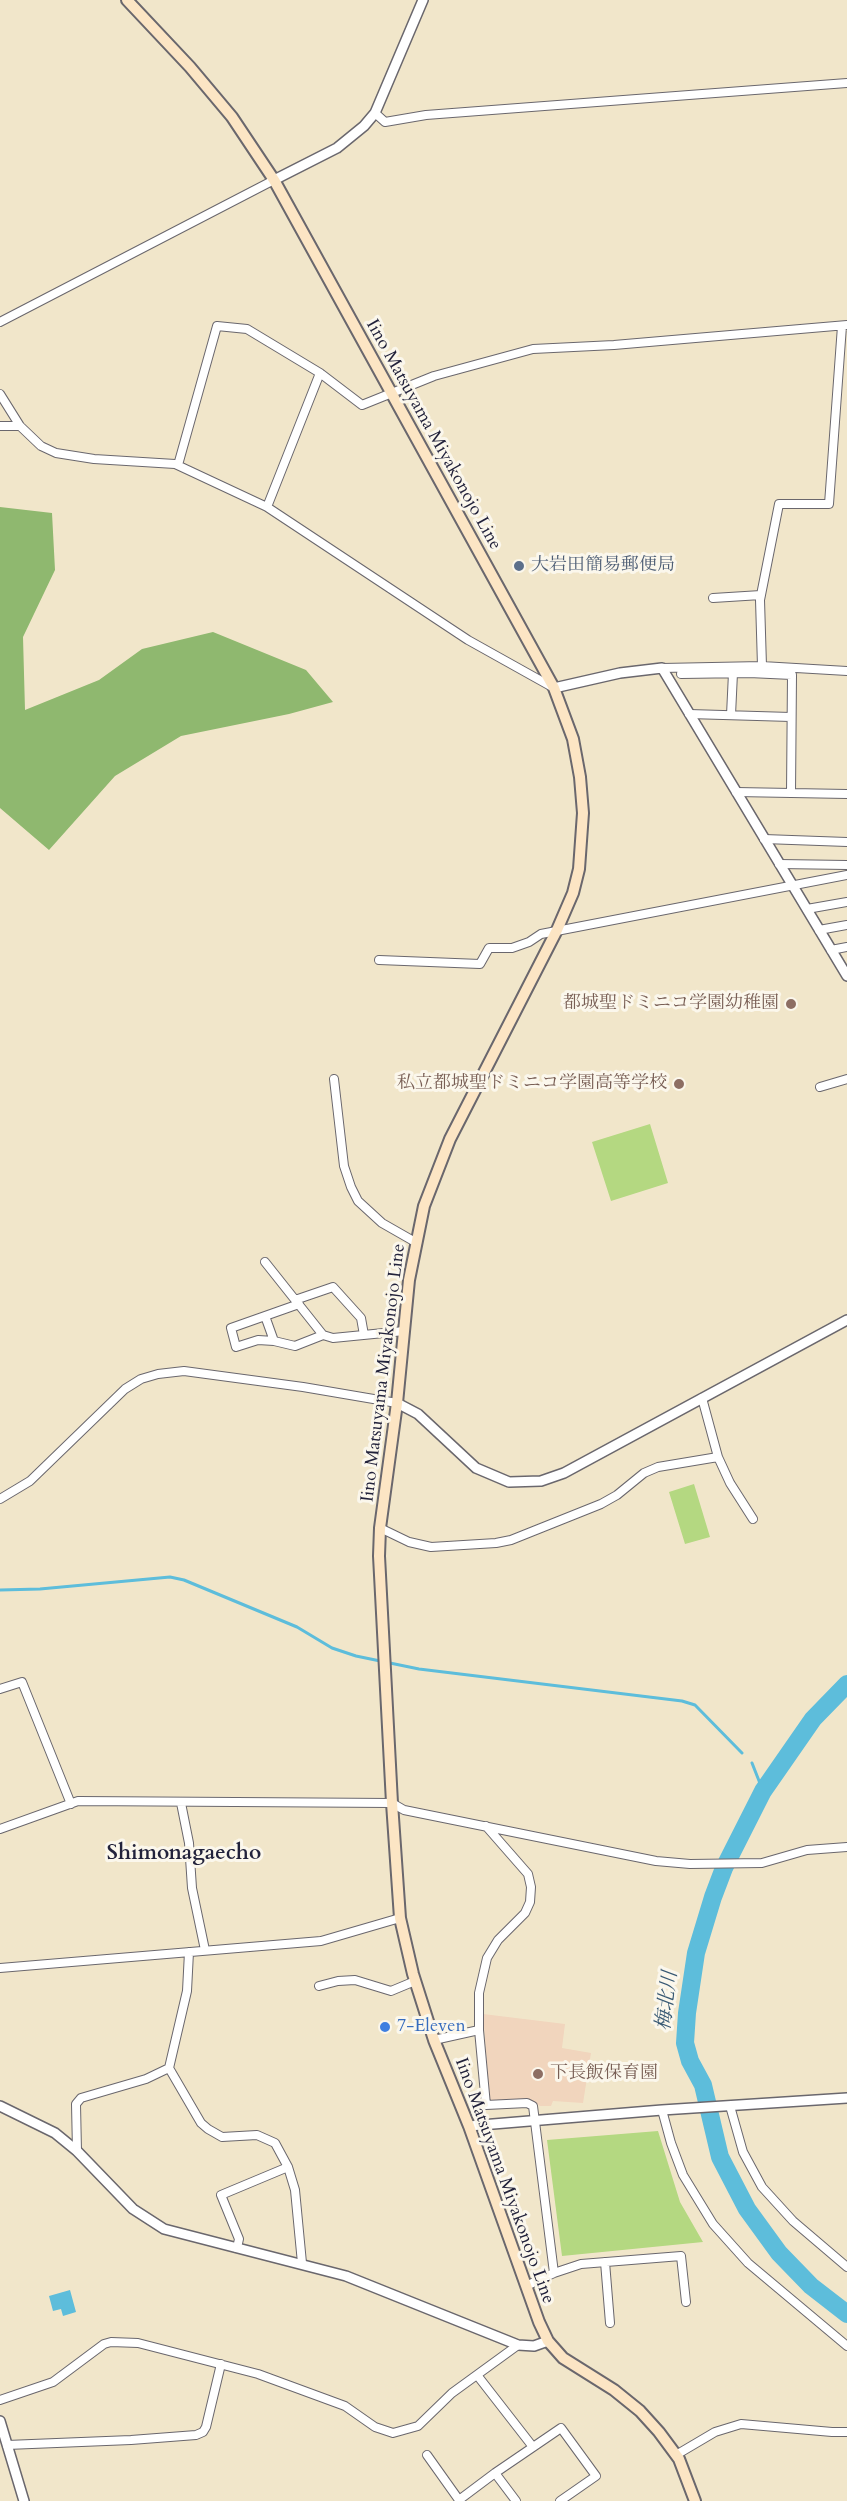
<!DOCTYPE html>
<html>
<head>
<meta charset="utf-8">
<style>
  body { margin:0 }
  canvas { display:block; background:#f1e6ca }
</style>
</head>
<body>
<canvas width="847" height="2501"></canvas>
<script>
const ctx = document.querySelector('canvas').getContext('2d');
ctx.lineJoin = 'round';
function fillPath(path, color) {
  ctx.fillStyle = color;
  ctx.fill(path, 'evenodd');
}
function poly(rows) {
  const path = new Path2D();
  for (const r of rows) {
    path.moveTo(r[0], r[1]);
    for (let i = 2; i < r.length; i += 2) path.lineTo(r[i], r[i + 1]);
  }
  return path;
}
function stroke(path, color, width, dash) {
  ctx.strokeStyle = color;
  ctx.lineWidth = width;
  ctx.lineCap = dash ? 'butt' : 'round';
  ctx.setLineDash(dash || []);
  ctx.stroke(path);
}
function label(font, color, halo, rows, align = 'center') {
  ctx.font = font + ' Cardo,"Noto Serif JP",serif';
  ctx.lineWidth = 6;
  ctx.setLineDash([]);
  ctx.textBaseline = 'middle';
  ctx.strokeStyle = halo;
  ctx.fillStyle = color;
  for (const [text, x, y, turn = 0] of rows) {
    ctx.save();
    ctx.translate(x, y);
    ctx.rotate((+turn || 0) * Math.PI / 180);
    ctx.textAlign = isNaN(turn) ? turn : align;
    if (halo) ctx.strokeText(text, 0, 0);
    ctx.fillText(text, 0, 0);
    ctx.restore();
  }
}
const built = poly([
  [483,2014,565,2024,562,2048,591,2053,583,2103,553,2101,551,2106,540,2106,531,2100,492,2102,490,2100]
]);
const green = poly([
  [650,1124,668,1183,611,1201,592,1142],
  [694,1484,710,1537,685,1544,669,1492],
  [658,2131,680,2202,703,2242,562,2256,547,2140]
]);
const forest = poly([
  [0,507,52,513,55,570,23,637,25,710,99,680,142,649,213,632,306,670,333,702,289,714,181,736,115,776,49,850,0,808]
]);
const water = poly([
  [70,2290,76,2312,63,2316,61,2309,53,2311,49,2296]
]);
const stream = poly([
  [0,1590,40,1589,170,1577,184,1580,297,1627,332,1648,356,1656,419,1669,682,1701,695,1705,742,1753],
  [752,1763,763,1791]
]);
const river = poly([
  [847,1684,813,1719,763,1791,724,1868,713,1897,696,1953,687,2013,685,2043,690,2061,703,2085,720,2157,747,2209,779,2253,811,2286,847,2314]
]);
const minor = poly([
  [375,113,385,122,426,115,847,83],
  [0,322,274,180],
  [0,394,20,426,41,446,56,453,94,459,175,464,267,507,468,640,554,688],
  [0,426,20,426],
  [178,465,217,326,247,329,320,373,362,405,434,376,533,349,614,345,847,325],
  [267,507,320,373],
  [713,598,761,595],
  [762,666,760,600,779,504,829,504,842,326],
  [662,668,762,666,847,671],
  [681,674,749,673,792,675,791,793],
  [689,714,791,717],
  [731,715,733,673],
  [736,792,847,794],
  [764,839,847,842],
  [779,864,847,865],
  [807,909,847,902],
  [819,930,847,925],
  [831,950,847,947],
  [379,960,480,964,489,948,512,948,529,942,541,934,847,875],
  [334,1079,344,1166,351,1187,358,1201,382,1223,417,1243],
  [820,1087,847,1079],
  [265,1262,323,1335],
  [295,1300,333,1287,361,1318,364,1335],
  [265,1316,299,1304],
  [274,1341,258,1340,236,1347,231,1328,265,1316,274,1341,295,1346,323,1335,333,1338,404,1331],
  [718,1457,730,1483,753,1519],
  [0,1499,30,1481,125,1389,141,1379,158,1374,184,1371,303,1387,397,1403],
  [380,1528,409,1542,431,1547,496,1543,511,1540,601,1504,617,1495,644,1473,658,1467,718,1457,702,1398],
  [0,1689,22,1682,71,1804],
  [181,1803,189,1843,192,1888,205,1950],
  [486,1826,528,1874,531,1887,530,1902,525,1913,498,1940,487,1958,479,1993,479,2030,486,2105,527,2103,533,2106,554,2273,526,2286],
  [0,1829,78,1801,392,1803,404,1810,656,1861,690,1864,762,1863,807,1850,847,1847],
  [0,1968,321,1941,400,1918],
  [319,1986,338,1981,355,1980,391,1991,415,1981],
  [434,2040,479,2030],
  [169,2068,201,2123,208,2129,222,2137,257,2135,275,2143,288,2167,295,2190,302,2263],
  [730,2106,743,2152,762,2187,793,2221,847,2267],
  [662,2110,671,2143,683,2175,713,2224,748,2263,847,2346],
  [77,2151,76,2104,81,2098,146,2079,169,2068,187,1991,189,1952],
  [237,2248,239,2239,221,2195,288,2167],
  [605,2262,610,2323],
  [554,2273,581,2264,681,2256,686,2302],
  [477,2375,533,2447],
  [0,2400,53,2382,104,2344,111,2342,138,2343,258,2374,345,2406,375,2427,393,2433,418,2426,452,2393,518,2345],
  [7,2445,131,2440,196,2435,203,2432,206,2427,221,2364],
  [427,2455,459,2500,495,2473],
  [676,2455,715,2432,741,2424,832,2432,847,2432],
  [516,2501,495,2473,561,2428,596,2476,560,2501]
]);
const tertiary = poly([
  [274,180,337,148,364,126,375,113,423,0],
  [554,688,620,673,662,668,847,976],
  [397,1403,418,1414,476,1468,509,1482,541,1481,564,1473,847,1320],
  [0,2106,55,2133,77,2151,133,2209,164,2229,346,2276,518,2345,534,2346,548,2341],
  [469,2126,662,2110,847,2098],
  [0,2421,24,2501]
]);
const secondary = poly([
  [127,0,190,67,232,117,274,180,554,688,573,739,580,777,583,813,579,869,573,893,557,930,450,1139,424,1206,409,1280,397,1403,380,1528,379,1556,392,1803,400,1918,413,1974,434,2040,469,2126,539,2322,548,2341,563,2358,614,2390,640,2411,659,2432,679,2459,695,2501]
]);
const markers = [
  [519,566,6,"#5c6f8a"],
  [791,1004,6,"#8d6e63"],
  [679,1084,6,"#8d6e63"],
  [385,2027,6,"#3f7fe0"],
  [538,2074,6,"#8d6e63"]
];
const streetNames = [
  ["Iino Matsuyama Miyakonojo Line",433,435,61],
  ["Iino Matsuyama Miyakonojo Line",384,1373,-83],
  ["Iino Matsuyama Miyakonojo Line",504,2181,70]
];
const serviceNames = [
  ["大岩田簡易郵便局",531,566]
];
const educationNames = [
  ["都城聖ドミニコ学園幼稚園",779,1004],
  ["私立都城聖ドミニコ学園高等学校",667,1084],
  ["下長飯保育園",550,2074,"left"]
];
const shopNames = [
  ["7-Eleven",397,2027]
];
const waterNames = [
  ["梅北川",668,2001,-83]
];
const quarterNames = [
  ["Shimonagaecho",184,1854]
];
fillPath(built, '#f1d5bd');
fillPath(green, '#b4d881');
fillPath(forest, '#8fb86f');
fillPath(water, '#5dbddb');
stroke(stream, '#5dbddb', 3);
stroke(river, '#5dbddb', 18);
stroke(minor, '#6a676d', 10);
stroke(tertiary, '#6a676d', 12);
stroke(secondary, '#6a676d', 14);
stroke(minor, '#fff', 8);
stroke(tertiary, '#fff', 9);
stroke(secondary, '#fce5c4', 10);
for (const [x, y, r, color] of markers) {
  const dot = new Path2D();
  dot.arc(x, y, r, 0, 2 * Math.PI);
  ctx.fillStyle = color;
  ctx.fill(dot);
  stroke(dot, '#fbf7ec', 2);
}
label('18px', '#22223b', '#fbf7ec', streetNames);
label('18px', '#4e5e75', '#fbf7ec', serviceNames, 'left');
label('18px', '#785e54', '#fbf7ec', educationNames, 'right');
label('18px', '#366cbe', '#fbf7ec', shopNames, 'left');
label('italic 20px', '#375873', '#fbf7ec', waterNames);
label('bold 21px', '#22223b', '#fbf7ec', quarterNames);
</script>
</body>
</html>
